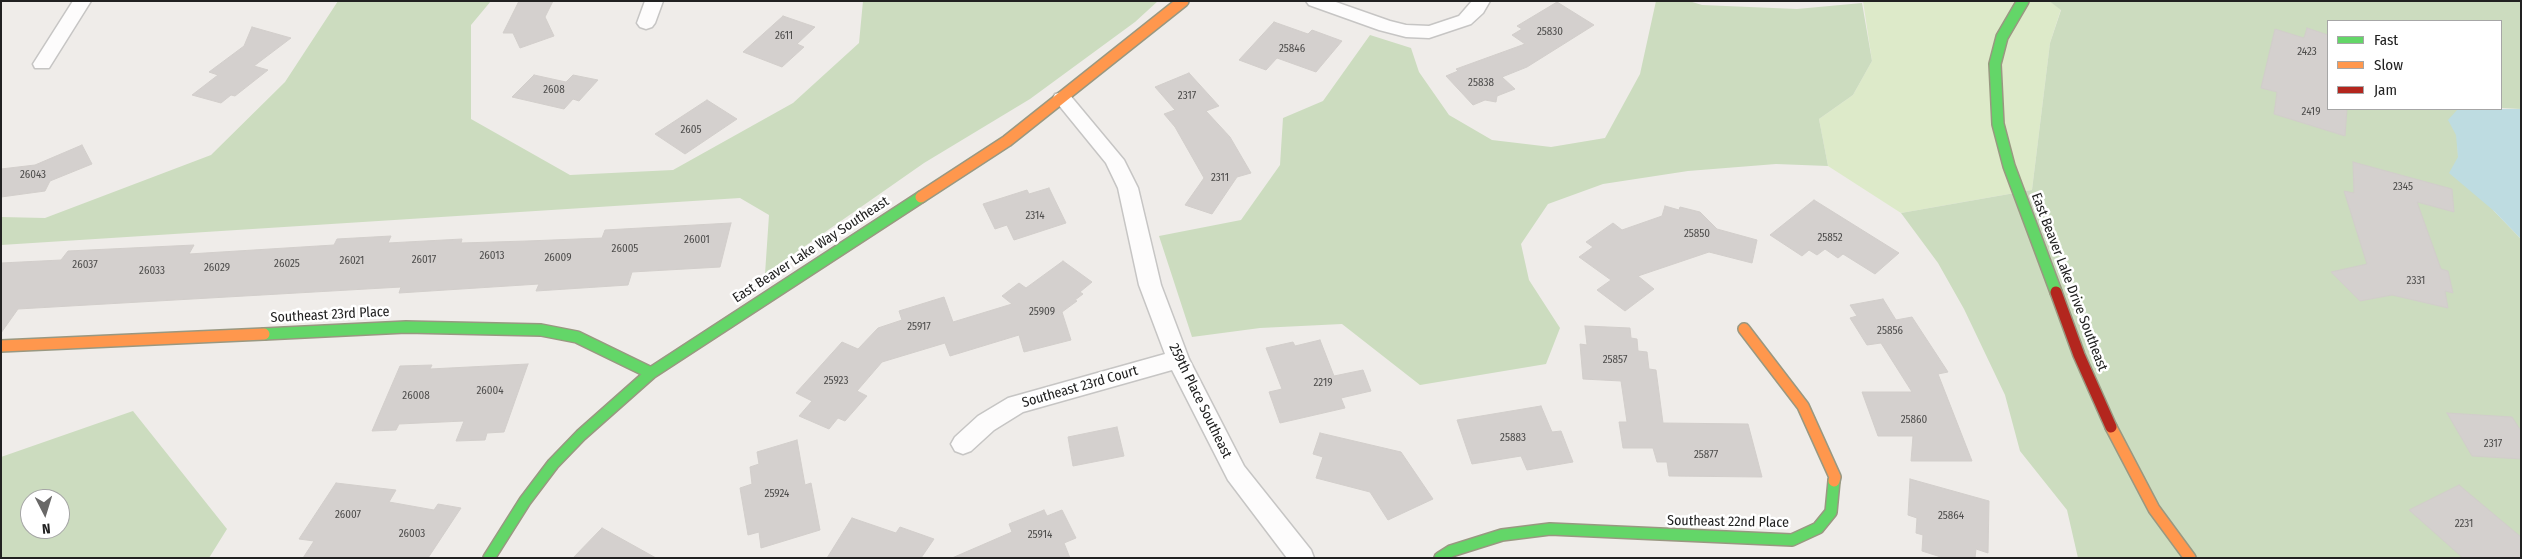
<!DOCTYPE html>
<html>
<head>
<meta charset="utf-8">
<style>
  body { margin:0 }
  #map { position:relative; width:2522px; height:559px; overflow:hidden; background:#efece9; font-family:"Fira Sans Condensed",sans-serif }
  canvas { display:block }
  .frame { position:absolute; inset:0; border:2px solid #212121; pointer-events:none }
  .legend { position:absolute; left:2327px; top:20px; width:175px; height:90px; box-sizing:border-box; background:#fff; border:1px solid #a6a6a6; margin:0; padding:6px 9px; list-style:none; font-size:15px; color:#212121 }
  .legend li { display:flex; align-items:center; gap:10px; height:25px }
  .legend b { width:25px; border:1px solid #a6a6a6 }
  .north { position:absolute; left:20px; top:489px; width:50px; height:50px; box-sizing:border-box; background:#fff; border:1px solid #a6a6a6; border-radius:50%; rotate:175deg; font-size:14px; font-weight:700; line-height:20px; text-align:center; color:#212121 }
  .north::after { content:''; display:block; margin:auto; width:18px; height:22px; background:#696867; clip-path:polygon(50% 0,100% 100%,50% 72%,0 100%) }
</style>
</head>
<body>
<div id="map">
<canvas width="2522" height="559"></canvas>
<div class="frame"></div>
<ul class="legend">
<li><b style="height:6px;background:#63d668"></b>Fast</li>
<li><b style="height:6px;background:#ff974d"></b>Slow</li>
<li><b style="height:6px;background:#b3261e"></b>Jam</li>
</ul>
<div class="north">N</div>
</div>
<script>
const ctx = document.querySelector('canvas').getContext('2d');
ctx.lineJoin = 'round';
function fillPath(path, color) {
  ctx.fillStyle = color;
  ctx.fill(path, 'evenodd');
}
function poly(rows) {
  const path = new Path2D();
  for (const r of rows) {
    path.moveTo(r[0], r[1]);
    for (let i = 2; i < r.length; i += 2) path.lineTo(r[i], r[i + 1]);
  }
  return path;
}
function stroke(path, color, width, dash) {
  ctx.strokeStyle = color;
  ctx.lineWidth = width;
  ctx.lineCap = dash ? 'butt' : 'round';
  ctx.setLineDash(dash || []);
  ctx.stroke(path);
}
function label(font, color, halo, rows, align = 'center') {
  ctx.font = font + ' "Fira Sans Condensed",sans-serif';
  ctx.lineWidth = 5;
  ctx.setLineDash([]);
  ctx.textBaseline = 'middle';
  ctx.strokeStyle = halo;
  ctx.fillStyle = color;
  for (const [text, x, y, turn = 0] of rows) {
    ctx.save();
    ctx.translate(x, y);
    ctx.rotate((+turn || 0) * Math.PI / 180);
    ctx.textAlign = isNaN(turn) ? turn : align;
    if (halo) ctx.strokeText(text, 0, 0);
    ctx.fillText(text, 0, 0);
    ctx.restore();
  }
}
const grass = poly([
  [1863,1,2049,1,2061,9,2050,43,2032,190,1901,213,1828,166,1819,119,1853,95,1872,61]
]);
const forest = poly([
  [338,1,491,1,471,25,471,119,570,175,673,170,793,103,859,43,863,1,1158,1,1135,22,1030,99,924,163,765,274,769,215,740,198,1,245,1,217,45,218,211,155,285,82],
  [1656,1,1689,1,1702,5,1797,9,1862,3,1872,61,1853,95,1819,119,1828,166,1776,164,1688,171,1603,184,1548,204,1521,244,1529,280,1560,328,1546,364,1420,385,1342,324,1260,328,1192,337,1159,236,1241,220,1280,165,1283,118,1323,101,1370,35,1411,48,1419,72,1449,115,1492,140,1551,147,1605,138,1640,74],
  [2049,1,2521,1,2521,109,2501,108,2501,21,2328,21,2328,109,2466,109,2457,110,2458,157,2494,211,2521,239,2521,558,2078,558,2067,510,2020,451,2005,395,1964,309,1938,263,1901,213,2032,190,2050,43,2061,10],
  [133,411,227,529,209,558,1,558,1,457],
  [30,499,60,499,60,529,30,529]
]);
const water = poly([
  [2466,109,2521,109,2521,239,2494,211,2449,173,2458,157,2456,135,2448,120,2457,110]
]);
const building = poly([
  [519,1,553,1,545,17,554,36,520,48,513,33,503,33,519,1],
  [1557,2,1594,25,1527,67,1502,77,1515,89,1497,96,1496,102,1485,100,1473,105,1446,76,1458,71,1456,69,1525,44,1512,35,1522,29,1517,26,1557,2],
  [783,16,815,27,797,44,804,47,782,67,743,52,783,16],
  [1274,22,1308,34,1312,30,1342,41,1316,72,1277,58,1266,70,1239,60,1274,22],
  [252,27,291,38,254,66,268,70,235,96,231,95,221,103,192,95,218,75,209,72,244,46,252,27],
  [2307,28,2328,35,2328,109,2347,109,2345,136,2274,114,2277,92,2261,88,2275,29,2304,38,2307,28],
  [1189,73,1219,106,1206,111,1230,137,1251,173,1237,177,1212,214,1185,205,1204,178,1175,127,1164,114,1175,110,1155,87,1189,73],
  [534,75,566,82,573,75,598,80,579,101,573,99,564,109,512,97,534,75],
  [707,100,737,119,685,154,655,134,707,100],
  [82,145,92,164,50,181,45,191,1,197,1,169,35,165,82,145],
  [2353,162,2452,189,2454,212,2417,202,2441,269,2448,271,2453,293,2445,291,2448,308,2392,295,2360,301,2331,272,2367,264,2344,191,2354,193,2353,162],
  [1049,188,1066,223,1014,240,1007,225,995,229,983,204,1027,190,1029,194,1049,188],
  [1814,200,1899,253,1875,274,1843,254,1838,258,1825,249,1817,255,1809,250,1802,256,1770,235,1814,200],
  [1665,206,1679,210,1680,207,1700,212,1717,229,1757,240,1752,263,1709,252,1638,276,1654,289,1625,311,1597,290,1611,280,1579,257,1593,247,1586,242,1613,223,1622,230,1662,216,1665,206],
  [731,223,720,267,632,272,628,285,536,291,539,284,399,293,401,287,18,309,1,333,1,263,61,260,68,251,194,245,189,254,334,245,337,239,391,236,388,243,462,239,461,243,527,241,602,238,605,230,731,223],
  [1063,261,1092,282,1080,292,1083,294,1075,300,1077,301,1062,312,1071,340,1024,352,1019,335,950,356,945,343,882,362,857,391,867,396,845,421,838,418,829,429,799,416,812,401,796,393,842,342,858,349,878,328,902,320,899,311,944,297,953,322,1012,304,1002,296,1019,283,1026,288,1063,261],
  [1883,299,1896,320,1912,317,1948,372,1938,374,1972,461,1911,461,1913,436,1878,436,1862,392,1912,392,1881,343,1867,345,1850,318,1857,316,1850,305,1883,299],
  [1585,326,1630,328,1631,338,1637,339,1638,351,1647,352,1649,369,1656,370,1663,423,1748,424,1762,477,1669,476,1667,462,1657,462,1653,448,1623,448,1619,422,1627,422,1621,381,1583,379,1580,344,1587,345,1585,326],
  [1320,340,1334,376,1363,370,1371,391,1341,398,1345,408,1280,423,1269,392,1282,389,1266,348,1293,342,1295,346,1320,340],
  [528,364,504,432,487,433,485,440,456,441,464,421,399,424,396,430,372,431,400,366,432,365,430,369,528,364],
  [1541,406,1552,432,1561,431,1573,462,1527,470,1521,456,1472,464,1457,420,1541,406],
  [2447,413,2512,417,2521,431,2521,459,2472,456,2447,413],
  [1117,427,1124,456,1073,466,1068,437,1117,427],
  [1320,433,1401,452,1433,499,1388,520,1370,492,1316,478,1323,457,1313,454,1320,433],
  [797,440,805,485,811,483,820,530,761,548,759,532,748,535,740,488,752,484,750,467,759,464,757,452,797,440],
  [1910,479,1989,501,1988,553,1976,549,1975,558,1944,558,1922,551,1923,535,1916,533,1917,518,1908,515,1910,479],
  [336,483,396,490,389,502,434,510,438,504,461,508,428,558,303,558,314,541,299,539,336,483],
  [2459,485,2521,537,2521,558,2463,558,2409,510,2459,485],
  [1044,510,1047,516,1062,510,1076,538,1064,543,1070,558,952,558,1012,532,1009,524,1044,510],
  [852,518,896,533,900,527,934,539,921,558,827,558,852,518],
  [602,528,656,558,573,558,602,528]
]);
const street = poly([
  [73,1,91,1,49,68,35,68,33,64,73,1],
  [645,1,663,1,655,23,652,27,646,29,640,27,637,23,645,1],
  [1306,1,1333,1,1390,21,1406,25,1429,26,1459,16,1472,1,1490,1,1483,13,1471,24,1429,38,1406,37,1379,30,1309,5,1306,1],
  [1062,92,1069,94,1124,160,1138,188,1161,285,1189,359,1244,466,1311,550,1314,558,1287,558,1228,480,1172,370,1023,412,994,430,971,451,963,454,955,451,951,444,955,437,978,416,1008,398,1165,354,1139,285,1118,188,1106,163,1053,98,1055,94,1062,92]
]);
const fast = poly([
  [2023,1,2002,37,1995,64,1998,124,2009,166,2056,292],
  [264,334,406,327,541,330,577,337,651,373],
  [489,558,525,501,553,464,581,435,651,373,921,197],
  [1440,558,1451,551,1502,535,1550,529,1792,540,1818,528,1831,512,1834,481]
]);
const slow = poly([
  [921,197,1007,141,1183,1],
  [1744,329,1803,406,1835,477,1834,481],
  [1,346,264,334],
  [2111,427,2154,509,2190,558]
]);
const jam = poly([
  [2056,292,2079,355,2111,427]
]);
const numberNames = [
  ["25830",1550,32],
  ["2611",784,36],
  ["25846",1292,49],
  ["2423",2307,52],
  ["25838",1481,83],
  ["2608",554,90],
  ["2317",1187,96],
  ["2419",2311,112],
  ["2605",691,130],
  ["26043",33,175],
  ["2311",1220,178],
  ["2345",2403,187],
  ["2314",1035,216],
  ["25850",1697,234],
  ["25852",1830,238],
  ["26001",697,240],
  ["26005",625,249],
  ["26013",492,256],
  ["26009",558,258],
  ["26017",424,260],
  ["26021",352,261],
  ["26025",287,264],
  ["26037",85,265],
  ["26029",217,268],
  ["26033",152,271],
  ["2331",2416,281],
  ["25909",1042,312],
  ["25917",919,327],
  ["25856",1890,331],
  ["25857",1615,360],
  ["25923",836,381],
  ["2219",1323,383],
  ["26004",490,391],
  ["26008",416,396],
  ["25860",1914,420],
  ["25883",1513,438],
  ["2317",2493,444],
  ["25877",1706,455],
  ["25924",777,494],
  ["26007",348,515],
  ["25864",1951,516],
  ["2231",2464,524],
  ["26003",412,534],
  ["25914",1040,535]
];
const streetNames = [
  ["East Beaver Lake Way Southeast",811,250,-33],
  ["East Beaver Lake Drive Southeast",2069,282,69],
  ["Southeast 23rd Place",330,315,-3],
  ["Southeast 23rd Court",1080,387,-16],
  ["259th Place Southeast",1200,401,64],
  ["Southeast 22nd Place",1728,522,1]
];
fillPath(grass, '#ddeac9');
fillPath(forest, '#ccdcbf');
fillPath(water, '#bedce1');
fillPath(building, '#d4d0ce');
stroke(building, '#d2cecb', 1);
stroke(street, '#c6c5c4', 3);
stroke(fast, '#999881', 14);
stroke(slow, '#999881', 14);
stroke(jam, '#999881', 14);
fillPath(street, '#fdfcfc');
stroke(fast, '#63d668', 11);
stroke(slow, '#ff974d', 11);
stroke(jam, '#b3261e', 11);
label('11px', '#4e4d4c', null, numberNames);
label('14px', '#212121', '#fff', streetNames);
</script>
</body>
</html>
